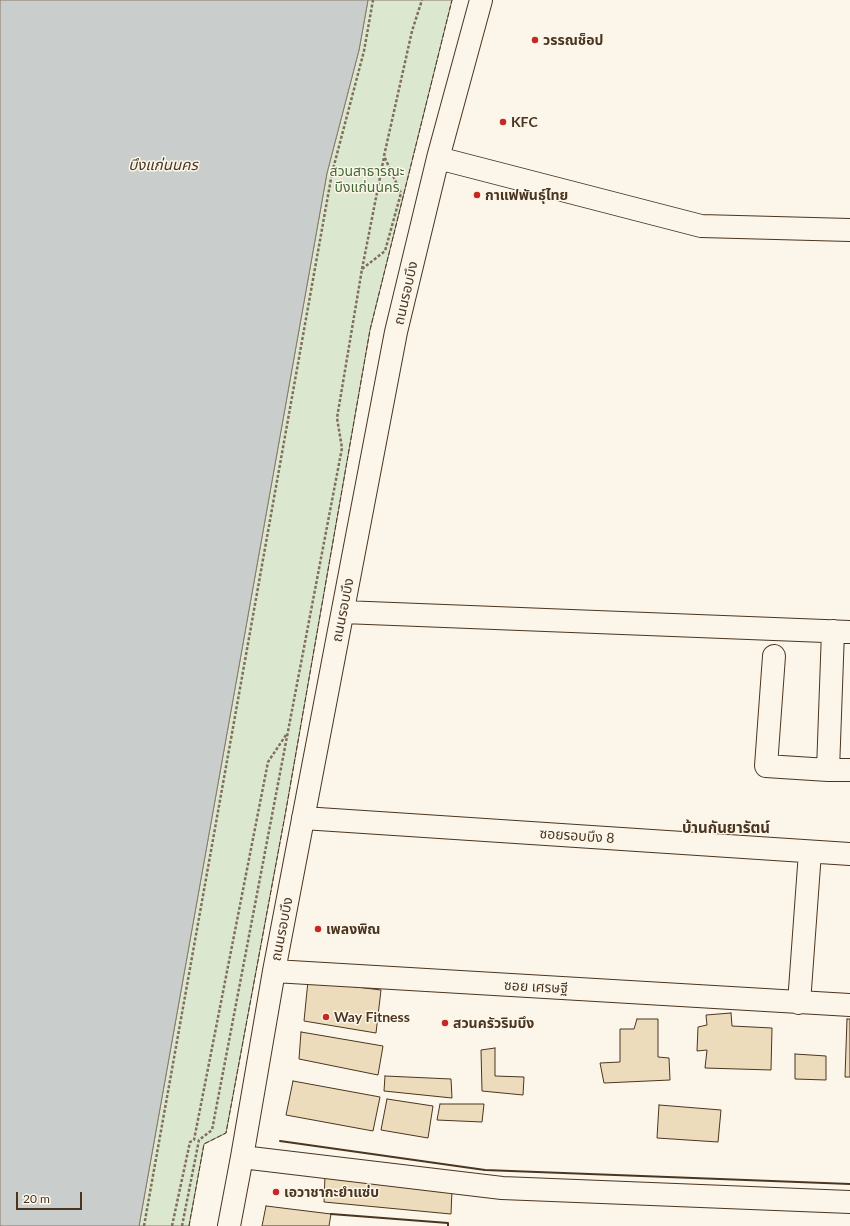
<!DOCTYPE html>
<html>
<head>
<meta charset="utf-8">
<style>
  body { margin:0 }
  #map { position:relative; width:850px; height:1226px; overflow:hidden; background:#fbf6e9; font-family:Lato,sans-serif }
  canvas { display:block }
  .scale { position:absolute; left:16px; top:1192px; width:66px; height:18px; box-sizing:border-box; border:2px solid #4a3520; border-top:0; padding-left:5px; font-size:12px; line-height:14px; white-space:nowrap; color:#4a3520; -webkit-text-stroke:3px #fbf6e9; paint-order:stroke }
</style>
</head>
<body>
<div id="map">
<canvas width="850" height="1226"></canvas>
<div class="scale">20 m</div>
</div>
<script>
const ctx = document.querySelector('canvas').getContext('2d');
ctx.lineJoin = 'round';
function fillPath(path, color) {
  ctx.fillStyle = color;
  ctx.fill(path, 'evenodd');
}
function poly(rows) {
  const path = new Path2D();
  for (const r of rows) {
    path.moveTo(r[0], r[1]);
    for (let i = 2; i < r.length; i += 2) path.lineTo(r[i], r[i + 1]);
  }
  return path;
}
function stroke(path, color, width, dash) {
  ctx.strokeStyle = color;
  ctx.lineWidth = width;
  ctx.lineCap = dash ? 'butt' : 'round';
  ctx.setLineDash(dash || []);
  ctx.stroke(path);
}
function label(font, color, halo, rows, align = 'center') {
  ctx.font = font + ' Lato,"Noto Sans Thai",sans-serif';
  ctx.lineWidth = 3;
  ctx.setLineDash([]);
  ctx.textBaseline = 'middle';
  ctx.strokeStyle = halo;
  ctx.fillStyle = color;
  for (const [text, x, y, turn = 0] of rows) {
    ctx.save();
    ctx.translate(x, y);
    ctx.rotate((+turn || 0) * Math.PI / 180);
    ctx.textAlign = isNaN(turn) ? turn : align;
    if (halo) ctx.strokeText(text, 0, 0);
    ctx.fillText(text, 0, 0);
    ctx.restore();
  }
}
const green = poly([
  [368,0,452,0,370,330,286,810,226,1133,204,1144,189,1226,139,1226,327,173,359,50,368,0]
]);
const water = poly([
  [0,0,368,0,359,50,327,173,139,1226,0,1226,0,0]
]);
const building = poly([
  [308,981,381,990,376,1033,304,1021,308,981],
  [731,1013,732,1026,772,1028,771,1070,705,1068,707,1050,697,1051,698,1027,707,1025,706,1015,731,1013],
  [637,1019,658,1019,658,1057,669,1058,670,1080,604,1083,600,1063,620,1062,620,1029,634,1029,637,1019],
  [847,1019,850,1019,850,1077,845,1077,847,1019],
  [301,1032,383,1046,378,1075,299,1059,301,1032],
  [495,1048,495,1076,524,1077,523,1095,482,1091,481,1050,495,1048],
  [795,1054,826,1056,826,1080,795,1079,795,1054],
  [385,1076,451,1079,452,1098,384,1091,385,1076],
  [293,1081,380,1097,373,1131,286,1115,293,1081],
  [387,1099,433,1106,428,1138,381,1130,387,1099],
  [440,1104,484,1104,482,1122,437,1120,440,1104],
  [659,1105,721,1110,718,1142,657,1138,659,1105],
  [325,1176,452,1190,451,1214,324,1202,325,1176],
  [266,1206,331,1214,329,1226,262,1226,266,1206]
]);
const path = poly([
  [362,269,384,157],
  [144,1226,332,173,364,51,373,0],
  [172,1226,190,1142,194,1140,268,762,286,735],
  [182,1226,199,1140,212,1130,342,448,337,418,362,269,385,251,401,193,384,156,412,31,422,0]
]);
const minor = poly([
  [438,158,701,226,850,230],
  [343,612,850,632],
  [833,631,828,770,850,770],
  [774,656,766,766,828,770],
  [303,818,850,854],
  [274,971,850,1005],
  [799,1003,810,852],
  [242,1157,502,1188,850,1202],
  [229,1226,242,1157,274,971,396,332,438,158,481,0]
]);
const fence = poly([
  [189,1226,204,1144,226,1133,286,810,370,330,452,0]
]);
const wall = poly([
  [280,1141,485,1170,850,1184],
  [331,1214,448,1223,448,1226]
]);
const markers = [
  [535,40,4,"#c62828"],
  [503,122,4,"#c62828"],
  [477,195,4,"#c62828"],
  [318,929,4,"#c62828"],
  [326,1017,4,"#c62828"],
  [445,1023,4,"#c62828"],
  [276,1192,4,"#c62828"]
];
const poiNames = [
  ["วรรณช็อป",543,40],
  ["KFC",511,122],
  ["กาแฟพันธุ์ไทย",485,195],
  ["เพลงพิณ",326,929],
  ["Way Fitness",334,1017],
  ["สวนครัวริมบึง",453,1023],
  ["เอวาชากะยำแซ่บ",284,1192]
];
const parkNames = [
  ["สวนสาธารณะ",367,171],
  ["บึงแก่นนคร",367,187]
];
const streetNames = [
  ["ถนนรอบบึง",406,293,-77],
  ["ถนนรอบบึง",343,610,-79],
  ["ซอยรอบบึง 8",577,836,4],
  ["ถนนรอบบึง",282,929,-79],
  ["ซอย เศรษฐี",536,987,3]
];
const waterNames = [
  ["บึงแก่นนคร",163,165]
];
const neighbourhoodNames = [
  ["บ้านกันยารัตน์",726,828]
];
fillPath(green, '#dce7d0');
stroke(green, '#887966', 1);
fillPath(water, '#c9cecd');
stroke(water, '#887966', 1);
fillPath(building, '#ecdcbc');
stroke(building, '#4a3520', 1);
stroke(minor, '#4a3520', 24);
stroke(path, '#7f6f5c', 2.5, [3, 2]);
stroke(minor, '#fbf6e9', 22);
stroke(fence, '#4a3520', 1, [5, 2]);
stroke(wall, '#4a3520', 2);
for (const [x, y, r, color] of markers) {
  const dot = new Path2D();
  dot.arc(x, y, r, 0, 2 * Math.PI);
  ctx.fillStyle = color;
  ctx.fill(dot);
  stroke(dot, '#fbf6e9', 1.5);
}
label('bold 14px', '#4a3520', '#fbf6e9', poiNames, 'left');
label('14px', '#436837', '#fbf6e9', parkNames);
label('14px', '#4a3520', '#fbf6e9', streetNames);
label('italic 15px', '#4a3520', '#fbf6e9', waterNames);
label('bold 15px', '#4a3520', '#fbf6e9', neighbourhoodNames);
</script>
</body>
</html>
